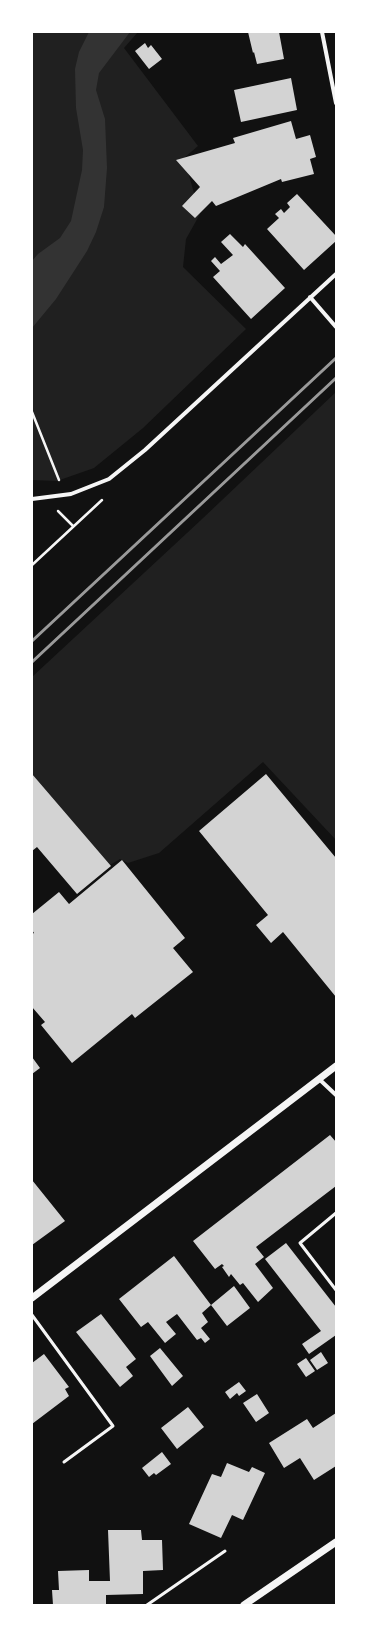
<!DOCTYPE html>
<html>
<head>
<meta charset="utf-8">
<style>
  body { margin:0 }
  #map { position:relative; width:368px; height:1637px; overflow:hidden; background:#111; font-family:"PT Sans Narrow",sans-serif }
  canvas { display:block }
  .frame { position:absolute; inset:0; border:33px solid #fff; pointer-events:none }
</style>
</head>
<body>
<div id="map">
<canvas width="368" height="1637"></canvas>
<div class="frame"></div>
</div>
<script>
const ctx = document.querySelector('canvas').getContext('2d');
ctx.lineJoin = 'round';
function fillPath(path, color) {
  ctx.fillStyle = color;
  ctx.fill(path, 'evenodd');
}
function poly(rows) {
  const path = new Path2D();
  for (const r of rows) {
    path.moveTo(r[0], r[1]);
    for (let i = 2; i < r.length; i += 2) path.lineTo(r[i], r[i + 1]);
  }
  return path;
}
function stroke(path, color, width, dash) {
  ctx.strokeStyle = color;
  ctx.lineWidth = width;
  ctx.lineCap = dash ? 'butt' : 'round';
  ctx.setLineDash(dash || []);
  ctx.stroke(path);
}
const green = poly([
  [32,32,138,32,124,48,198,146,184,158,200,214,186,239,183,267,246,329,143,428,94,468,57,481,32,480],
  [336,392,336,840,263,762,159,853,128,863,120,859,110,865,32,774,32,677,201,520]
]);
const water = poly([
  [89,32,130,32,99,73,96,90,105,119,107,168,104,207,96,232,87,251,56,299,32,328,32,261,38,254,60,238,71,221,82,170,83,150,76,108,75,69,79,52]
]);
const building = poly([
  [248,32,279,32,284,59,257,64,254,52,253,53],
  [145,43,148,48,151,45,162,59,149,69,135,51],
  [291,78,297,110,241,122,234,90],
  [291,121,296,139,310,135,316,157,310,159,314,174,282,182,281,179,216,206,212,201,195,218,182,206,200,187,176,160,235,143,233,138],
  [297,194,336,236,336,241,304,270,267,229,279,218,275,214,281,209,284,213,290,207,287,203],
  [230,234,243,247,245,244,285,288,251,319,213,277,220,271,211,261,215,257,221,264,233,255,221,242],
  [32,774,111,866,77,894,37,847,32,851],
  [266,774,336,858,336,997,283,932,271,943,256,925,268,915,199,831],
  [122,860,185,938,173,948,193,972,135,1018,132,1014,72,1063,41,1025,45,1022,32,1007,32,934,34,933,32,930,32,914,59,892,69,904],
  [32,1057,40,1068,32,1074],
  [330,1135,336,1142,336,1186,256,1247,264,1257,255,1264,273,1288,258,1302,243,1283,240,1285,231,1274,229,1277,222,1267,224,1266,222,1264,215,1269,193,1241],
  [32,1180,65,1221,32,1245],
  [286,1243,336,1307,336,1335,309,1354,302,1344,321,1331,265,1259],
  [174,1256,211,1305,234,1286,250,1308,227,1326,211,1305,202,1313,208,1322,201,1328,210,1339,205,1343,201,1338,197,1340,177,1314,166,1322,176,1334,165,1343,148,1322,141,1327,119,1299],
  [101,1314,136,1359,126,1367,133,1376,120,1387,76,1332],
  [160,1348,183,1376,172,1386,150,1356],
  [321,1352,328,1363,317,1370,310,1360],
  [44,1354,69,1387,65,1389,69,1396,32,1424,32,1363],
  [306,1358,315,1371,306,1377,297,1364],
  [239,1382,246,1391,239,1396,237,1393,230,1399,225,1392],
  [257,1394,269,1413,256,1422,243,1403],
  [188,1407,204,1427,177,1449,161,1428],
  [336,1413,336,1466,314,1480,300,1458,284,1468,269,1443,307,1419,313,1428],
  [162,1452,171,1464,156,1475,154,1473,149,1477,142,1468],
  [227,1463,249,1472,252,1467,265,1473,243,1520,232,1515,221,1538,189,1524,212,1474,221,1477],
  [108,1530,141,1530,142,1540,162,1540,163,1570,143,1571,143,1594,106,1595,106,1605,53,1605,52,1590,59,1590,58,1571,89,1570,89,1581,110,1581]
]);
const path = poly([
  [32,412,59,480],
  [58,511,73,526],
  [32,565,102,500]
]);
const service = poly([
  [336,1213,300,1243,336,1290],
  [32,1315,113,1426,64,1462],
  [147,1605,225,1551]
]);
const minor = poly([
  [322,32,336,103],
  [310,297,336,327],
  [32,499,71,494,109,479,145,450,336,274],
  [319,1079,336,1095]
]);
const tertiary = poly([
  [32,1298,336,1066],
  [244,1605,336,1542]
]);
const rail = poly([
  [32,641,336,358],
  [32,662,336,378]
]);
fillPath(green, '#202020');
fillPath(water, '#333');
fillPath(building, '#d3d3d3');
stroke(path, '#f5f5f5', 2.5);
stroke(service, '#f5f5f5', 3);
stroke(minor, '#f5f5f5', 4);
stroke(tertiary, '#f5f5f5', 7);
stroke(rail, '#9a9a9a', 3);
</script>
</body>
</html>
